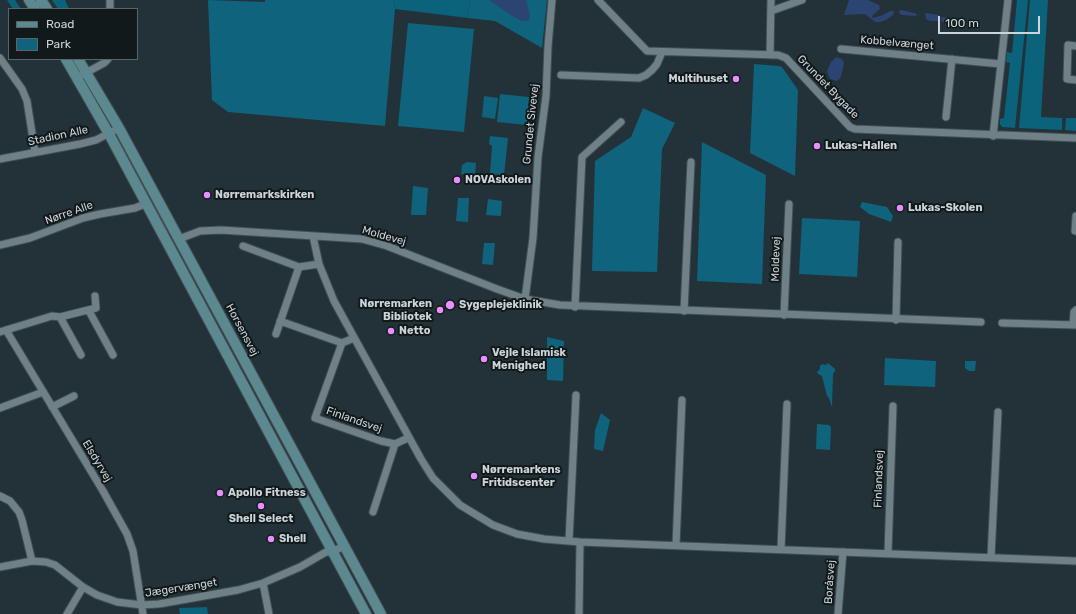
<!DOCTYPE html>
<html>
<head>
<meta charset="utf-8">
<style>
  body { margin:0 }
  #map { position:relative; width:1076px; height:614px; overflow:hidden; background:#233238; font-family:Rubik,sans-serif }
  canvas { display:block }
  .legend { position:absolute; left:8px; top:8px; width:130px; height:52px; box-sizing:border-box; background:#12191b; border:1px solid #5c6467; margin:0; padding:5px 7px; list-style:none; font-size:12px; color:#cbd4d8 }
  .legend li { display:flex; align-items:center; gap:8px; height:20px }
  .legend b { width:20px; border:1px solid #5c6467 }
  .scale { position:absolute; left:938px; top:16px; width:102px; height:18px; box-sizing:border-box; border:2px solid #cbd4d8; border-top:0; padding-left:5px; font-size:12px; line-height:14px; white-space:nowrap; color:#cbd4d8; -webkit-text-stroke:3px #12191b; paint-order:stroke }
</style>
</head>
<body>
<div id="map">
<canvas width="1076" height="614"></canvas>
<ul class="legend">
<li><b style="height:5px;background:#5c8890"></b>Road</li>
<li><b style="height:11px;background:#10637c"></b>Park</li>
</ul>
<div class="scale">100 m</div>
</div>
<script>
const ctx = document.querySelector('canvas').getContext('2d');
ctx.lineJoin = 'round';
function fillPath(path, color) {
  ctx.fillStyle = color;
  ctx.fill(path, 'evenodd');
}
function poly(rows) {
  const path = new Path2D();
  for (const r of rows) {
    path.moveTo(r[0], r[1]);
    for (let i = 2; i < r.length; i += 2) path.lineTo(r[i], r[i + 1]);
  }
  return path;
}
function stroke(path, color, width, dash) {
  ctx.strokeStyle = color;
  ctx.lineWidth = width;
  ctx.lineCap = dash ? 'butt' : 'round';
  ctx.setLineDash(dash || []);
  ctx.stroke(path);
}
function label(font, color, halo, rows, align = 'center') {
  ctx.font = font + ' Rubik,sans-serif';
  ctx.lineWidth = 4;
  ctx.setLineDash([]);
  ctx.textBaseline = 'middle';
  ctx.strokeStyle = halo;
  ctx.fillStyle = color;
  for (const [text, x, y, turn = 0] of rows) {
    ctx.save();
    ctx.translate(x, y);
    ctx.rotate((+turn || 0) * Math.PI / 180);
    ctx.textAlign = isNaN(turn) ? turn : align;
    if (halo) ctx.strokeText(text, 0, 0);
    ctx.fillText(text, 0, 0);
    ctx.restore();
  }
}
const green = poly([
  [208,0,265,2,265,0,393,0,395,9,385,126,228,112,212,100],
  [470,0,547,0,542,48,495,21,468,18],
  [408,23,474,29,464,132,398,126],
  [754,64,779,66,782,67,798,90,795,176,750,153],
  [500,94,529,97,527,125,497,122],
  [484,96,498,98,495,119,482,117],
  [643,108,675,123,662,149,657,272,592,271,595,161,631,137],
  [490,136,508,138,504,175,490,174,492,146,489,144],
  [702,142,766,175,762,284,697,281],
  [467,162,476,163,475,175,461,174,462,165],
  [413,186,428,188,426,215,411,215],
  [458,198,469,198,468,222,456,221],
  [488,199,502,201,501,216,486,215],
  [862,202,887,207,893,216,891,222,869,214,860,207],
  [802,218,860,221,857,277,799,274],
  [484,243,495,243,493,265,482,264],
  [547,337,564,341,563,381,547,380],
  [885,358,936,361,935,387,884,385],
  [965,361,976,361,975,371,969,371,965,368],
  [828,363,835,369,835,371,833,374,832,407,829,398,827,396,822,376,818,374,817,372,820,369,820,366,822,364,826,365],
  [601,413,610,420,603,451,594,449,595,430],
  [817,424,829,425,831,427,830,450,816,449]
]);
const forest = poly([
  [7,0,15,0,21,9,13,9],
  [52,0,65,0,69,9,58,9],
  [393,0,470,0,468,18,395,9],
  [1017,0,1028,0,1015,128,1002,127,1000,124,1000,119,1004,118,1010,63,1006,62,1007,52,1012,53],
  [1030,0,1048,0,1041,117,1062,118,1062,130,1019,128],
  [1066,118,1076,118,1076,131,1065,130],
  [207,607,208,614,180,614,179,608]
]);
const water = poly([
  [489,0,526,0,530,16,528,21,522,21,509,14],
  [849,0,868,0,879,5,880,9,872,16,873,18,883,15,890,11,894,11,893,15,886,20,880,22,875,22,865,14,844,15],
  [902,10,914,13,917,14,916,16,902,15,899,13,899,11],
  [925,13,939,15,938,21,930,21,926,19],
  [942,17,962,20,962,22,960,23,942,22,941,19],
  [836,57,842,59,844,63,841,77,837,81,830,79,827,71,831,62]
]);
const minor = poly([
  [110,0,110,9],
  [598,0,647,51,778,55,786,58,850,127,855,129,1076,138],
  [771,11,802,0],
  [1076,46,1068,45,1067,79,1076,80],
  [841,49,1001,64],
  [770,55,771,0],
  [0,58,22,89,27,101,35,152],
  [82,75,104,63,108,59],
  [561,75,639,78,646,75,652,70,657,64,662,52],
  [946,117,952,59],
  [993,136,1008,0],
  [0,159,80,144,96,140,119,128],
  [1075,231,1076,216],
  [313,236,319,264,334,301,421,459,433,478,460,505,493,525,517,534,544,539,580,542,1076,561],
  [179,239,200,231,221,230,362,239,387,246,497,289,525,299,560,305,981,322],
  [0,245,30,238,83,218,100,214,135,208,145,204],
  [243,246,299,267],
  [525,299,533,238,538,157,546,96,548,46,552,0],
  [575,307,582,157,621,122],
  [89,311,113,355],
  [684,311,691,162],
  [784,315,789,204],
  [60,317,81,355],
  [896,320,898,242],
  [280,321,342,343],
  [1002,323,1076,325],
  [1073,325,1074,312,1076,310],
  [6,330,103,491,127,534,133,551,143,614],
  [0,332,52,316,60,317,96,308,95,296],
  [276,334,299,267,319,264],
  [354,338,342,343,315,418,381,441,395,444],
  [52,407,74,396],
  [0,408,43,392],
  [0,496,10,501,19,512,22,520,32,561],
  [373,512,395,444,408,438],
  [569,541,576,395],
  [676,545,682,400],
  [781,549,787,404],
  [888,553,893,406],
  [991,557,998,412],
  [0,567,32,561,46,562,55,565,83,587,97,595,117,602,142,605,159,604,238,590,263,583,300,567,326,552,332,552,344,546],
  [263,583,269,614],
  [67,614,83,587],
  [579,614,580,542],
  [838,614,843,552]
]);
const secondary = poly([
  [29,0,35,9],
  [41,0,47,9],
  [66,59,109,134,366,614],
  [78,59,119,128,381,614]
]);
const markers = [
  [736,79,4,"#e88eff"],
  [817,146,4,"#e88eff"],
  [457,180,4,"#e88eff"],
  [207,195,4,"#e88eff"],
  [900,208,4,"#e88eff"],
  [450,305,5,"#e88eff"],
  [440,310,4,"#e88eff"],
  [391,331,4,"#e88eff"],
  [484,359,4,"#e88eff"],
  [474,476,4,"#e88eff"],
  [220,493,4,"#e88eff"],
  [261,506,4,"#e88eff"],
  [271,539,4,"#e88eff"]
];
const streetNames = [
  ["Kobbelvænget",897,43,5],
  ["Grundet Bygade",828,87,46],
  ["Grundet Sivevej",531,124,-84],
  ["Stadion Alle",58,136,-12],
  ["Nørre Alle",69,213,-19],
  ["Moldevej",384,236,16],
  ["Moldevej",776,259,-88],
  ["Horsensvej",242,330,62],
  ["Finlandsvej",354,420,19],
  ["Elsdyrvej",97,461,59],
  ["Finlandsvej",879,479,-88],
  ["Boråsvej",830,582,-86],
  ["Jægervænget",181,588,-9]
];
const poiNames = [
  ["Multihuset",728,79,"right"],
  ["Lukas-Hallen",825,146],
  ["NOVAskolen",465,180],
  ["Nørremarkskirken",215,195],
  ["Lukas-Skolen",908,208],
  ["Nørremarken",432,304,"right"],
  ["Bibliotek",432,317,"right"],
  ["Sygeplejeklinik",459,305],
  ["Netto",399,331],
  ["Vejle Islamisk",492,353],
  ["Menighed",492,366],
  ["Nørremarkens",482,470],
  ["Fritidscenter",482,483],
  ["Apollo Fitness",228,493],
  ["Shell Select",261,519,"center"],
  ["Shell",279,539]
];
fillPath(green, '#10637c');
fillPath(forest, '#0a627b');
fillPath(water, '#2c4472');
stroke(minor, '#414e53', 9);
stroke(secondary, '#414e53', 12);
stroke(minor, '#6f8087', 7);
stroke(secondary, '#5c8890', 10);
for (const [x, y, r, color] of markers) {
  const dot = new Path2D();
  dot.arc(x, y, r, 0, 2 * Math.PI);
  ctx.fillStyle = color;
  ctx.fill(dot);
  stroke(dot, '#12191b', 1.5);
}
label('11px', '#cbd4d8', '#12191b', streetNames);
label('bold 11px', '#cbd4d8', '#12191b', poiNames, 'left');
</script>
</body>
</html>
